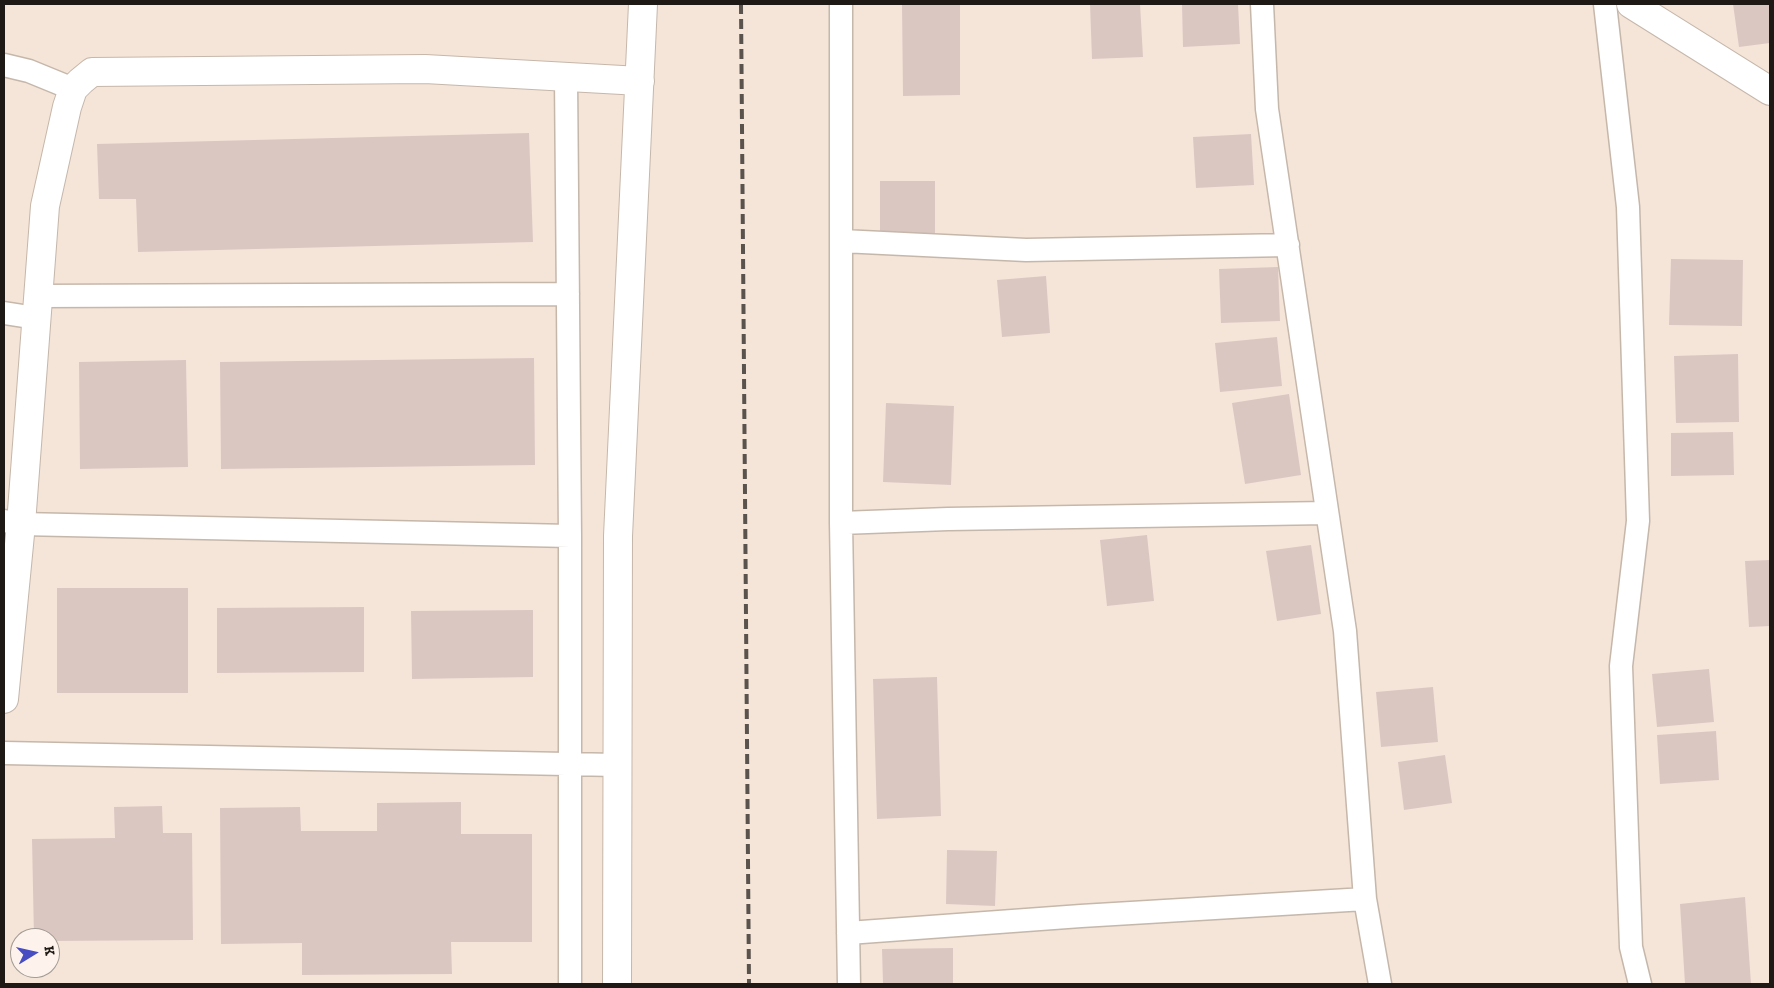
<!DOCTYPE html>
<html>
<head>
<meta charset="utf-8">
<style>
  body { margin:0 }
  #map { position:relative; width:1774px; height:988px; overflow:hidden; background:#f5e5d8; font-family:"Zilla Slab",serif }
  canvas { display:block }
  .frame { position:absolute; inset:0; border:5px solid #1e1915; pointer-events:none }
  .north { position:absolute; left:10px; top:928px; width:50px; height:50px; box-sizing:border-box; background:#fdf3ec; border:1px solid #a49c96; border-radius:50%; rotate:81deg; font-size:14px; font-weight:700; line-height:20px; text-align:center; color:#1e1915 }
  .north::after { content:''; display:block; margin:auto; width:18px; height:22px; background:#484dc2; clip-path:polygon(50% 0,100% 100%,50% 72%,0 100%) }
</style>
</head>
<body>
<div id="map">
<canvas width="1774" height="988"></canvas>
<div class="frame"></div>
<div class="north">K</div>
</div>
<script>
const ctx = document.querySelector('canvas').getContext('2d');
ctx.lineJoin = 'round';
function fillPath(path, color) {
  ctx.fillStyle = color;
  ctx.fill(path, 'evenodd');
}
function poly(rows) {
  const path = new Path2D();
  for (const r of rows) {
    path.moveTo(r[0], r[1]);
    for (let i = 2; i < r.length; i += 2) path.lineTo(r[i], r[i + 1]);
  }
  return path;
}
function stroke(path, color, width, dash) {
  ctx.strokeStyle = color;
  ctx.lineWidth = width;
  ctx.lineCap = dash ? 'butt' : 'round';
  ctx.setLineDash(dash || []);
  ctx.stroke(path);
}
const building = poly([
  [902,4,960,4,960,95,903,96],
  [1090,4,1140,4,1143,57,1092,59],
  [1182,4,1238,4,1240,44,1183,47],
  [1733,4,1770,4,1770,43,1739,47],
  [529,133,533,242,138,252,136,199,99,199,97,144],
  [1251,134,1254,185,1196,188,1193,137],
  [880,181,935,181,935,234,880,234],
  [1671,259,1743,260,1742,326,1669,325],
  [1278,267,1280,321,1221,323,1219,269],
  [1046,276,1050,333,1002,337,997,280],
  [1277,337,1282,386,1220,392,1215,343],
  [1738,354,1739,422,1676,423,1674,356],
  [534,358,535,465,221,469,220,362],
  [186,360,188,467,80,469,79,362],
  [1289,394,1301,475,1245,484,1232,403],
  [886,403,954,406,951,485,883,482],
  [1733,432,1734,475,1671,476,1671,433],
  [1147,535,1154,601,1107,606,1100,540],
  [1311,545,1321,614,1277,621,1266,551],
  [1770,560,1770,626,1749,627,1745,561],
  [57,588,188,588,188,693,57,693],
  [364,607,364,672,217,673,217,608],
  [533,610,533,677,412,679,411,611],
  [1709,669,1714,722,1657,727,1652,674],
  [937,677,941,816,877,819,873,679],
  [1433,687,1438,742,1381,747,1376,692],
  [1716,731,1719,780,1660,784,1657,735],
  [1445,755,1452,803,1404,810,1398,762],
  [461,802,461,834,532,834,532,942,451,942,452,974,302,975,302,943,221,944,220,808,300,807,301,831,377,831,377,803],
  [162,806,163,833,192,833,193,940,50,941,50,938,34,938,32,839,115,838,114,807],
  [947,850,997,851,995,906,946,904],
  [1745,897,1751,984,1685,984,1680,904],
  [953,948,953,984,883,984,882,949]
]);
const minor = poly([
  [841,4,841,523,849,984],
  [1262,4,1267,109,1345,631,1365,899,1380,984],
  [1605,4,1628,207,1638,521,1621,666,1631,947,1640,984],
  [4,65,29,71,73,89],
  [566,77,570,536,570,984],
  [842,241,1026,250,1288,245],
  [38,296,568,294],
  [4,313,36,318],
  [4,521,21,524,570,536],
  [841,523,948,519,1327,513],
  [4,753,617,765],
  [848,933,1081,916,1365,899]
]);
const tertiary = poly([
  [1631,4,1770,91],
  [4,699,21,524,45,206,67,107,73,89,81,81,92,72,425,69,640,81],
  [617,984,618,536,643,4]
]);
const rail = poly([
  [741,4,749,984]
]);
fillPath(building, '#dbc7c2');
stroke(minor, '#c6b7ab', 25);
stroke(tertiary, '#c6b7ab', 30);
stroke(minor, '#fff', 22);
stroke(tertiary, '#fff', 28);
stroke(rail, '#5a524c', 4, [10, 5]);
</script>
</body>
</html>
